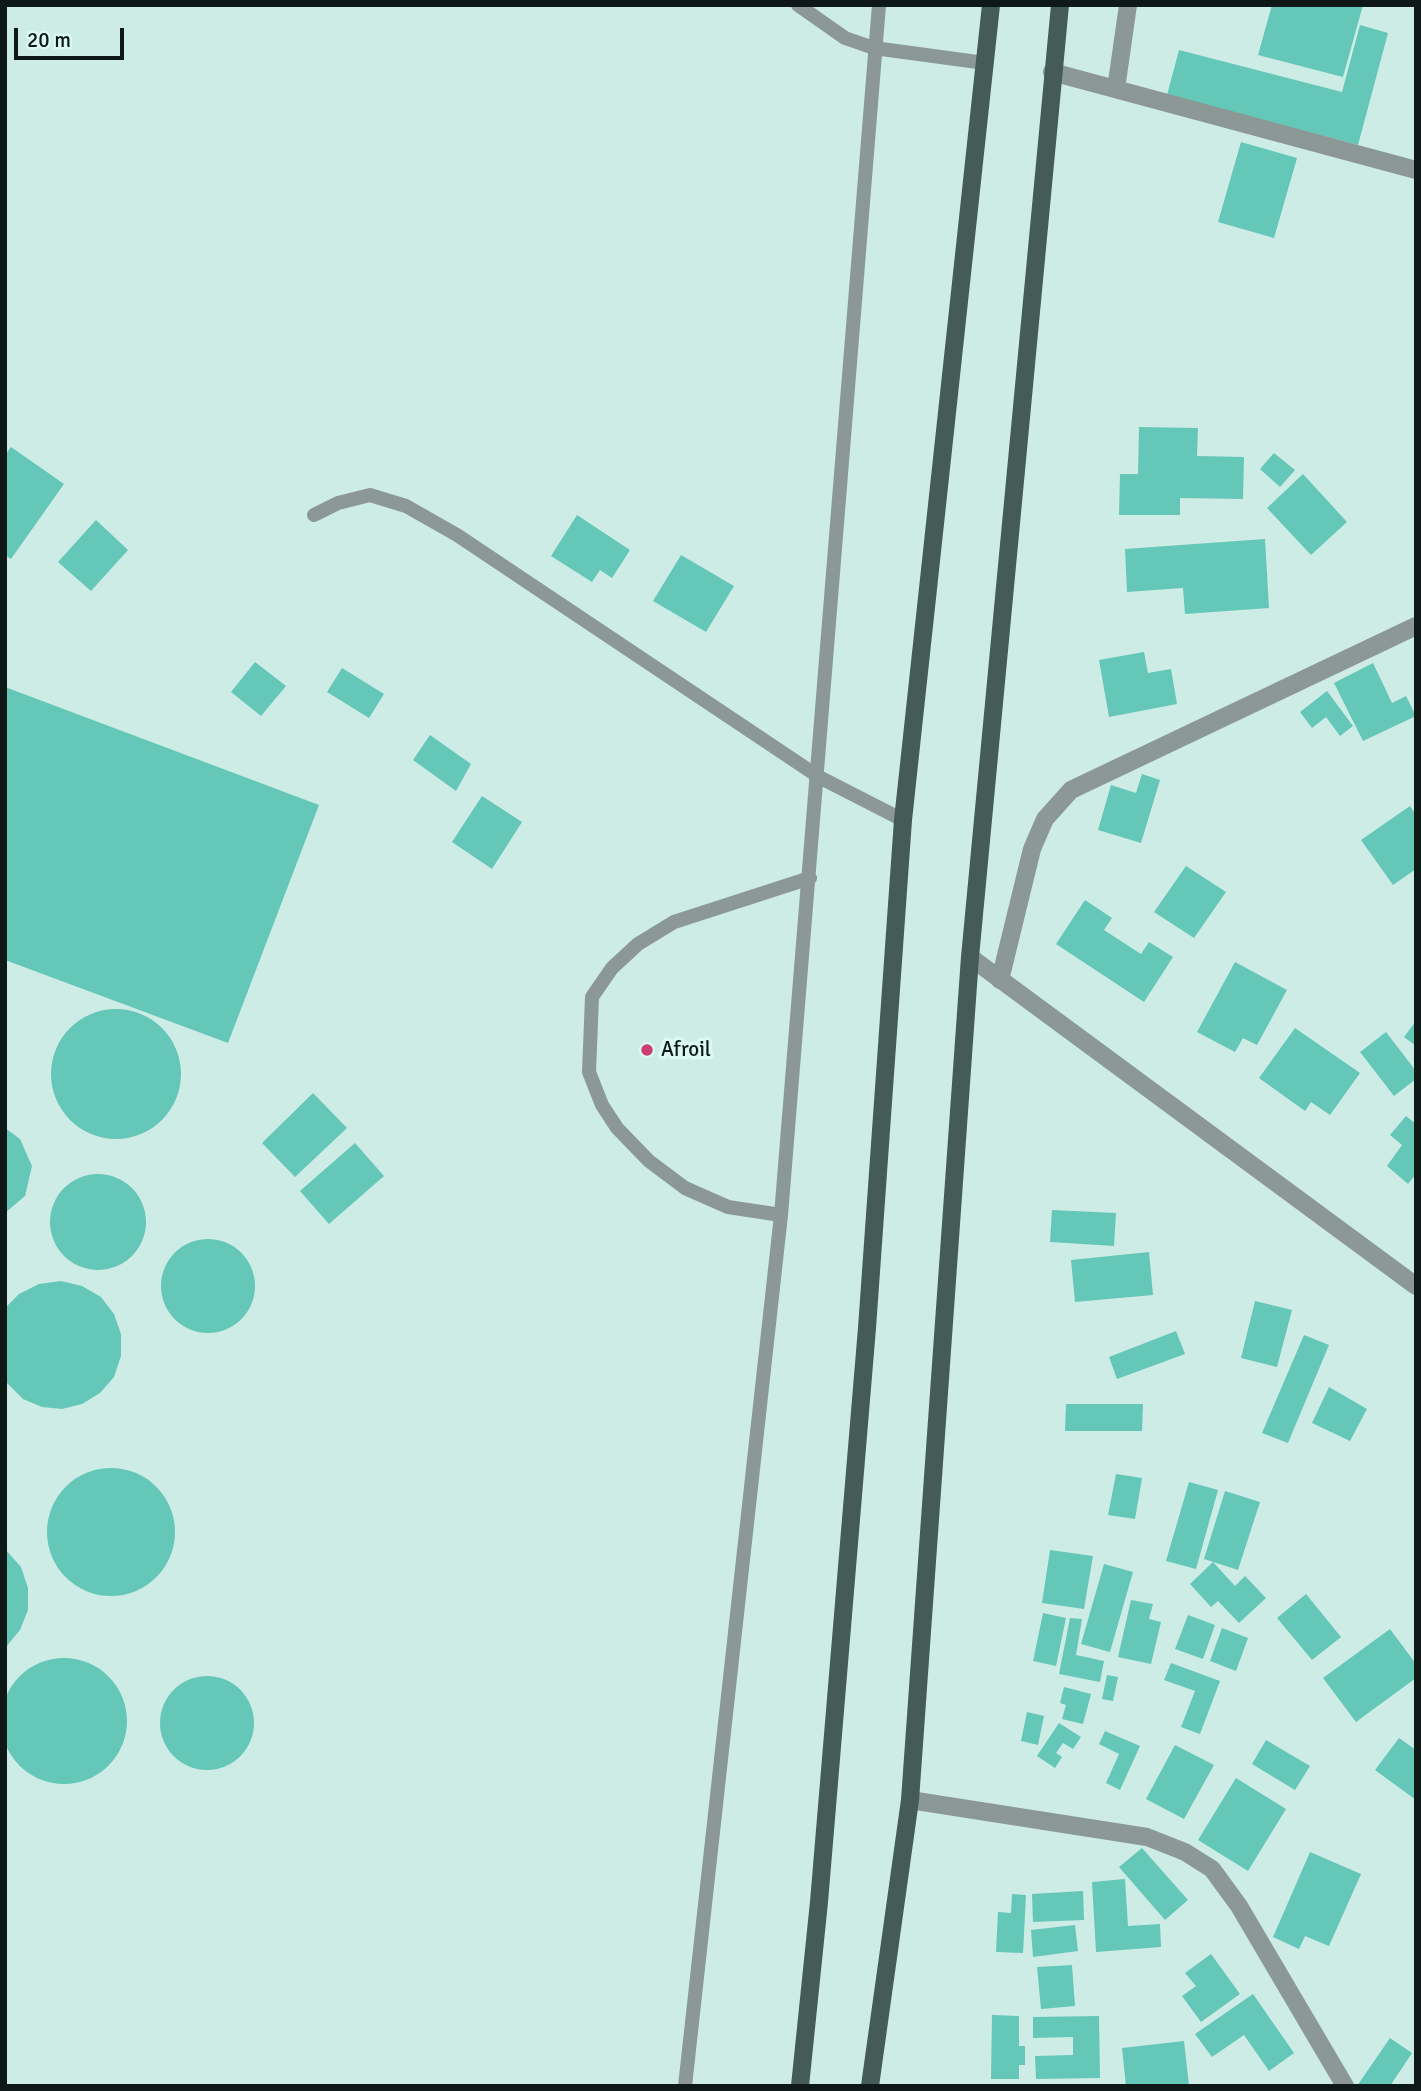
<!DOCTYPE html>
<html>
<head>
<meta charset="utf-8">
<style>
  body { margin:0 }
  #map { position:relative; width:1421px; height:2091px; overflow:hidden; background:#cdece6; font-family:Signika,sans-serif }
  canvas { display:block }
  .frame { position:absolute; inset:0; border:7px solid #0d1817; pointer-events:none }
  .scale { position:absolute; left:14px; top:28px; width:110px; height:32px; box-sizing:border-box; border:4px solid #0d1817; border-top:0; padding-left:9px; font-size:21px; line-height:24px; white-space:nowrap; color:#0d1817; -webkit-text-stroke:5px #daf9f3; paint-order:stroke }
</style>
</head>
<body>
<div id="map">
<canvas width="1421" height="2091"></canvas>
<div class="frame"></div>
<div class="scale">20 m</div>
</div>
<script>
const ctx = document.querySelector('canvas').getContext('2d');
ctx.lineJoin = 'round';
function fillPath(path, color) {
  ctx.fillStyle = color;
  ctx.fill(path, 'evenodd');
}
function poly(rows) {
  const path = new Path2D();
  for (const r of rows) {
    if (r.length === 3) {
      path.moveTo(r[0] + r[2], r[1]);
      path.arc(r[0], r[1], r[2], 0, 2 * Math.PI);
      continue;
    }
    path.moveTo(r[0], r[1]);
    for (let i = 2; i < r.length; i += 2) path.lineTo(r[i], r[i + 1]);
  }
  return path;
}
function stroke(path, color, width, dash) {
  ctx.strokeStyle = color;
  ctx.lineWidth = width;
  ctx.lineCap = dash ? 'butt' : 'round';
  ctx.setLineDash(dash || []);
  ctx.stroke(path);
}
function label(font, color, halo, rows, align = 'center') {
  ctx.font = font + ' Signika,sans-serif';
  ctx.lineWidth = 7;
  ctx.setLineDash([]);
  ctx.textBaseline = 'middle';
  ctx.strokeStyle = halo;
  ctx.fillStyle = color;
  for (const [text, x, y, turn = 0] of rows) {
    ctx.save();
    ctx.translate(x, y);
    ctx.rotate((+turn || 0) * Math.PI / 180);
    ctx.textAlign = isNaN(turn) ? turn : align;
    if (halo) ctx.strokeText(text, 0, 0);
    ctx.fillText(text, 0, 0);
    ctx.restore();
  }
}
const building = poly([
  [1272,5,1363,5,1343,77,1258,55],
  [1360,25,1388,33,1358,145,1167,95,1179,50,1342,92],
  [1241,142,1297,158,1274,238,1218,222],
  [1139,427,1198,428,1197,456,1244,457,1243,499,1180,498,1180,515,1119,515,1120,474,1138,474],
  [11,447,64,484,11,559,5,555,5,455],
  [1274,453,1295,470,1280,487,1260,469],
  [1303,474,1347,522,1311,555,1267,508],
  [577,515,630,550,612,578,600,570,592,582,551,556],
  [96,520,128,550,91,591,58,562],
  [1265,539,1269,608,1185,614,1183,588,1127,592,1125,549],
  [681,555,734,586,706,632,653,601],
  [1144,652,1148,673,1171,669,1177,704,1109,717,1099,660],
  [255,662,286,686,261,716,231,692],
  [1373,663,1392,703,1406,696,1416,716,1363,741,1334,683],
  [342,668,384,694,369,718,327,692],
  [5,687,319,805,228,1043,5,960],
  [1327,691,1353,726,1340,736,1326,717,1312,728,1300,712],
  [430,735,471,764,456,791,413,760],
  [1142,774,1160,780,1141,843,1098,830,1111,785,1136,793],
  [482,796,522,822,492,869,452,842],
  [1410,806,1416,815,1416,869,1393,885,1361,840],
  [1186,866,1226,892,1194,938,1154,912],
  [1085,900,1112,918,1104,930,1141,954,1149,942,1173,957,1144,1002,1056,944],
  [1235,962,1287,990,1257,1045,1243,1038,1235,1052,1197,1032],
  [116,1074,65],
  [1416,1021,1416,1046,1404,1037],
  [1295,1028,1360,1073,1330,1115,1311,1102,1305,1111,1259,1078],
  [1386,1032,1416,1071,1416,1079,1394,1096,1360,1052],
  [313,1093,347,1128,295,1177,262,1143],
  [1406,1116,1416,1124,1416,1174,1408,1184,1387,1166,1402,1145,1390,1135],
  [5,1128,20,1139,32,1166,25,1196,5,1213],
  [355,1143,384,1176,329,1224,300,1191],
  [98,1222,48],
  [1052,1210,1116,1213,1114,1246,1050,1242],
  [208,1286,47],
  [1149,1252,1153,1295,1075,1302,1071,1260],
  [61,1281,82,1286,101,1297,114,1314,121,1334,121,1356,114,1377,100,1393,82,1404,62,1409,42,1407,23,1399,5,1381,5,1308,19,1294,39,1284],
  [1255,1301,1292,1310,1277,1367,1241,1358],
  [1176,1331,1185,1354,1117,1379,1109,1357],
  [1304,1335,1329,1345,1288,1443,1262,1433],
  [1329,1387,1367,1409,1350,1441,1312,1423],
  [1066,1404,1143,1404,1142,1431,1065,1431],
  [111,1532,64],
  [1116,1474,1142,1478,1135,1519,1108,1515],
  [1189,1482,1218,1490,1196,1569,1166,1561],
  [1225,1491,1260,1502,1238,1570,1204,1559],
  [5,1549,21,1567,28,1588,28,1610,20,1630,5,1648],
  [1050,1550,1093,1556,1084,1609,1042,1603],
  [1213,1562,1235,1586,1245,1576,1266,1598,1239,1623,1218,1601,1211,1607,1190,1584],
  [1104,1564,1133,1572,1110,1652,1081,1644],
  [1306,1594,1341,1637,1312,1660,1277,1618],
  [1131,1600,1153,1604,1149,1619,1161,1622,1151,1664,1118,1657],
  [1043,1613,1066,1618,1056,1666,1033,1661],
  [1188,1615,1215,1625,1203,1659,1175,1649],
  [1070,1618,1082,1619,1076,1655,1104,1661,1100,1682,1059,1674],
  [1222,1628,1248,1638,1236,1671,1210,1661],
  [1390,1629,1416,1664,1416,1678,1356,1722,1323,1678],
  [64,1721,63],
  [1171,1663,1220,1681,1200,1734,1181,1727,1195,1691,1164,1680],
  [1107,1675,1118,1677,1113,1701,1102,1699],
  [207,1723,47],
  [1064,1687,1091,1694,1083,1724,1062,1719,1066,1705,1060,1703],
  [1027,1712,1044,1716,1038,1745,1021,1741],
  [1059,1723,1081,1737,1073,1749,1063,1743,1056,1753,1062,1757,1055,1768,1037,1756],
  [1105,1731,1140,1746,1120,1790,1106,1783,1119,1754,1099,1744],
  [1399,1738,1416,1750,1416,1800,1375,1770],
  [1266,1740,1310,1766,1295,1790,1252,1764],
  [1175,1745,1214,1765,1184,1819,1146,1799],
  [1236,1778,1286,1809,1248,1871,1198,1840],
  [1142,1848,1188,1900,1165,1920,1119,1867],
  [1310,1852,1361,1874,1329,1946,1305,1936,1299,1949,1273,1937],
  [1125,1879,1128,1926,1160,1924,1161,1947,1096,1952,1092,1882],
  [1083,1891,1084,1920,1033,1922,1032,1894],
  [1012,1894,1026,1895,1023,1953,996,1952,998,1912,1011,1913],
  [1075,1925,1078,1951,1033,1957,1031,1930],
  [1211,1954,1240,1994,1201,2022,1182,1996,1196,1986,1185,1973],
  [1072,1965,1075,2006,1041,2009,1037,1967],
  [1253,1994,1294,2053,1269,2071,1244,2035,1212,2057,1195,2034],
  [992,2015,1019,2016,1019,2046,1025,2046,1025,2065,1019,2065,1019,2079,991,2079],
  [1099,2016,1100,2078,1036,2079,1035,2056,1073,2055,1073,2037,1033,2038,1033,2017],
  [1390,2038,1412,2053,1390,2086,1357,2086],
  [1184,2041,1189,2086,1126,2086,1122,2048]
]);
const service = poly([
  [798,5,845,38,874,48,985,63],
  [314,515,338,503,370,495,406,506,457,535,819,777,903,820],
  [781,1215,728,1207,685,1188,649,1161,617,1128,602,1105,589,1072,592,997,612,968,638,944,674,922,810,878],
  [685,2086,781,1215,879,5]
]);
const minor = poly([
  [1052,72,1416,170],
  [1116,89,1128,5],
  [1000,980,1032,849,1045,819,1071,790,1416,626],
  [910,1800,1147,1837,1185,1852,1212,1869,1239,1906,1345,2086]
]);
const tertiary = poly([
  [970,957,1416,1286]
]);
const primary = poly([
  [800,2086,819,1902,867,1328,903,820,991,5],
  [870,2086,910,1800,970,957,1060,5]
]);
const markers = [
  [647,1050,7,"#cb3e70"]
];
const poiNames = [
  ["Afroil",661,1050]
];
fillPath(building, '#64c7b8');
stroke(service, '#8c9896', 14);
stroke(minor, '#8c9896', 18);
stroke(tertiary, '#8c9896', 18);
stroke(primary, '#445b57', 18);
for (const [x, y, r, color] of markers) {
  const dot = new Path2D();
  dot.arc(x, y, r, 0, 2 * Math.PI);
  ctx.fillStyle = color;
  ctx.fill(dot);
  stroke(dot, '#daf9f3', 2.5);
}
label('21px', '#0d1817', '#daf9f3', poiNames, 'left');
</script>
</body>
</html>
